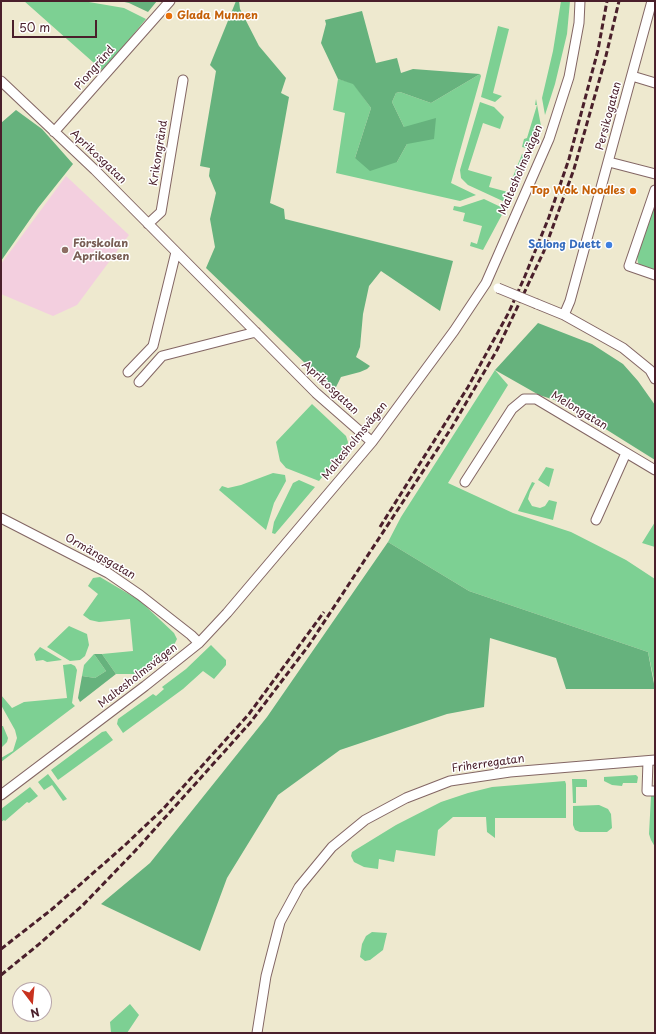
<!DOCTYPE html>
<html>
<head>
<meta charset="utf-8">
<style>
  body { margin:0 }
  #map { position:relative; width:656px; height:1034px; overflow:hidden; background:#eee9cf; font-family:"Playpen Sans",sans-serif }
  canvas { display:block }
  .frame { position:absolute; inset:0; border:2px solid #4a1f2b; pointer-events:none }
  .north { position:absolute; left:12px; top:982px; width:40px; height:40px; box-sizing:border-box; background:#fff; border:1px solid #b7a5aa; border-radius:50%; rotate:164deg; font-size:11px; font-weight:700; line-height:16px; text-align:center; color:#4a1f2b }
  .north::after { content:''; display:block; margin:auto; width:14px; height:18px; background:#c8321e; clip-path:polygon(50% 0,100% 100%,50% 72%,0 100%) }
  .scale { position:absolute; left:12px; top:20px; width:85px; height:18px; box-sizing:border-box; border:2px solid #4a1f2b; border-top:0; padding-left:5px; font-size:12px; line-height:14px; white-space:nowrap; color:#4a1f2b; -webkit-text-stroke:3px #fff; paint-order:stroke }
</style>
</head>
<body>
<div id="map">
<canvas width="656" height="1034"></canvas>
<div class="frame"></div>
<div class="north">N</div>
<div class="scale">50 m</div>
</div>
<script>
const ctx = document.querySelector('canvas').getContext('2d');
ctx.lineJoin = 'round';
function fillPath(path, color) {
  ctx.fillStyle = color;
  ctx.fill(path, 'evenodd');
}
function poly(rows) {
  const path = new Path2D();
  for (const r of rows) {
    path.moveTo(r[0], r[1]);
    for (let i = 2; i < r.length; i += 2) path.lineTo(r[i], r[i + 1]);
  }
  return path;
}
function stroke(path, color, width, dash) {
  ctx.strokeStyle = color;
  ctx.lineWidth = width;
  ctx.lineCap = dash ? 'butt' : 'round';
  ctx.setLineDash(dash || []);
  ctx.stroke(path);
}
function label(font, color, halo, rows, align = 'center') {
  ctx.font = font + ' "Playpen Sans",sans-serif';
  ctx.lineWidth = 3;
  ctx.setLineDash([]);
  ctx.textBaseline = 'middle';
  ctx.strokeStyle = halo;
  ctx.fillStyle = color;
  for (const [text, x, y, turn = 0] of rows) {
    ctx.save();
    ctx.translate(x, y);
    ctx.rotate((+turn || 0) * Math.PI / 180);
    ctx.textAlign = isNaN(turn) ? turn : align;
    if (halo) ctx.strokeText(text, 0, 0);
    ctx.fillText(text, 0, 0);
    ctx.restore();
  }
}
const built = poly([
  [66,176,129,235,77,305,53,316,1,294,1,264]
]);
const green = poly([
  [24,1,83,1,124,8,146,19,103,71],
  [561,1,570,1,567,34,555,84,545,115,542,98,553,51],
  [498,26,509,29,493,93,502,96,495,102,481,97],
  [480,74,481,76,451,183,476,195,460,201,336,173,345,113,333,110,338,79,353,83,371,108,355,158,397,162,407,144,404,127,392,102,396,93,400,92,431,103],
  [536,99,541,126,531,149,522,147,524,139,527,138,537,105,535,105],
  [480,102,494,107,504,117,500,129,483,123,468,170,492,177,489,187,508,192,509,198,507,203,468,185,461,178,460,170],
  [522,154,528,156,515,186,510,184],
  [484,199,505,209,483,250,470,246,471,242,477,244,482,226,463,221,465,213,453,210,454,206,460,207],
  [655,201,655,273,644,269,638,263,637,256],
  [495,370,508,385,448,483,513,513,571,532,626,560,655,579,655,685,648,652,469,591,388,542,401,517],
  [312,404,346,436,348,442,347,447,319,481,286,468,280,461,276,442],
  [546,467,554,469,549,487,538,480],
  [273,473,285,475,286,481,274,503,266,530,219,490,222,486,228,488,241,485],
  [299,480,315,487,275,534,272,533,274,522,293,483],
  [532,482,535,483,530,492,528,499,532,506,540,508,545,506,549,500,557,502,553,520,518,511],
  [655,522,655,547,642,543],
  [100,577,139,600,174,633,177,639,174,645,139,674,116,674,102,654,133,651,130,619,99,622,90,620,83,615,98,594,88,586,93,578],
  [69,626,87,634,89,645,85,656,80,660,70,661,47,647],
  [211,645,226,660,226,665,214,679,203,671,183,689,123,733,117,724,118,719,153,694,156,696,164,689,162,687,186,669],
  [40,647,62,660,47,662,43,660,36,661,34,654],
  [94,654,106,671,95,678,82,676,84,665],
  [71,664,75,666,77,670,72,703,75,706,1,762,1,758,13,751,17,738,15,730,1,705,1,695,12,708,24,702,67,698,63,665],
  [1,726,3,726,8,738,7,742,1,748],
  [106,731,113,740,58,780,51,770,102,732],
  [48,774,67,799,63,801,52,785,44,790,38,782],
  [636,775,638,777,637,783,623,783,622,786,612,785,604,781,604,777],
  [572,779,585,779,587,780,587,787,576,787,576,803,573,803],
  [565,781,566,784,566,818,495,818,495,838,487,832,486,817,453,817,438,830,435,856,396,850,394,862,379,859,378,869,364,867,354,862,351,856,352,852,396,825,441,802,468,793,492,787],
  [30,787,38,796,29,803,27,802,5,821,4,820,1,822,1,809],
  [651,796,655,796,655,847,651,840,649,834],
  [599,805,608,809,611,814,612,828,607,832,580,832,575,830,573,825,573,806],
  [372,932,387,933,383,950,370,960,365,961,360,957,362,944,366,936],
  [130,1004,139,1015,127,1033,111,1033,110,1022]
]);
const forest = poly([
  [120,1,157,1,148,12,129,3],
  [236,1,239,1,240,9,259,46,286,78,281,93,289,97,270,203,284,209,285,219,453,261,440,311,381,271,369,286,363,314,360,347,356,357,370,366,367,369,360,372,341,377,334,391,206,268,215,247,210,219,216,193,209,176,210,168,200,166,216,71,210,65],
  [362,11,376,63,397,58,401,73,413,69,480,74,431,103,400,92,396,93,392,102,404,127,436,118,434,139,407,144,397,162,370,171,355,158,371,108,353,84,338,79,321,43,326,24,325,20],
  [16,110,42,129,73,164,38,208,1,261,1,123],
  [538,323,592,344,623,364,638,381,655,405,655,460,564,403,539,395,495,370],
  [388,542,469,591,648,652,655,689,566,689,556,658,490,638,484,707,447,714,340,750,278,795,227,878,200,951,101,904,150,863,267,717],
  [94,654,102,654,116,674,80,702,78,698,82,676,95,678,106,671]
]);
const street = poly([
  [632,76,655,83],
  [1,81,95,170,316,393,372,442],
  [54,132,170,1],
  [609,162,655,174],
  [655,190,629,266,655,275],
  [148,224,161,212,183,80],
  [537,304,564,315,623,348,650,370,655,379],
  [564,315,570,301,652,1],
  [128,372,153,346,176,252],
  [139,382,162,356,256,332],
  [465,482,512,409,524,399,536,399,655,470],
  [1,518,108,573,140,595,191,635,199,643],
  [596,520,626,453],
  [648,761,647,791,655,791],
  [1,795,145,686,199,643,227,613,372,442,454,331,486,283,549,139,569,77,579,23,580,1],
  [257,1033,266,976,280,922,299,887,332,847,365,820,406,798,450,781,510,772,655,760]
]);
const rail = poly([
  [380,527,468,387,509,312,525,276,549,217,569,159,598,50,607,1],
  [1,949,51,910,124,846,163,809,249,714,324,612],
  [1,975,38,945,83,905,135,851,250,723,309,645,452,427,497,350,544,251,574,169,605,60,619,1]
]);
const streetBridge = poly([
  [498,288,537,304]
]);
const markers = [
  [169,16,4,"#e8710a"],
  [633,191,4,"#e8710a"],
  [609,245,4,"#3f7fe0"],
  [65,250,4,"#8d6e63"]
];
const foodNames = [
  ["Glada Munnen",177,16],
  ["Top Wok Noodles",625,191,"right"]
];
const streetNames = [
  ["Piongränd",95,68,-49],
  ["Persikogatan",609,116,-75],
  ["Krikongränd",159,153,-81],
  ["Aprikosgatan",98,157,44],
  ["Maltesholmsvägen",521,170,-67],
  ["Aprikosgatan",330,388,43],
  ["Melongatan",579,411,31],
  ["Maltesholmsvägen",355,441,-51],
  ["Ormängsgatan",100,557,30],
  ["Maltesholmsvägen",138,676,-38],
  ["Friherregatan",488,764,-8]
];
const educationNames = [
  ["Förskolan",73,244],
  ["Aprikosen",73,257]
];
const shopNames = [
  ["Salong Duett",601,245]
];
fillPath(built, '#f3cfdf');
fillPath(green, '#7dd093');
fillPath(forest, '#66b27d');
stroke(street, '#836664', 11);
stroke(street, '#fff', 9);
stroke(rail, '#4a1f2b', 3, [6, 3]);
stroke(streetBridge, '#836664', 11, []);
stroke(streetBridge, '#fff', 9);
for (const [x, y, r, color] of markers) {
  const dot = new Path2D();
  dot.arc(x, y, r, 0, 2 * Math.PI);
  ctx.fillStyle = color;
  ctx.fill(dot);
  stroke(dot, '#fff', 1.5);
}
label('bold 11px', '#c56008', '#fff', foodNames, 'left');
label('11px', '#4a1f2b', '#fff', streetNames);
label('bold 11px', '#785e54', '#fff', educationNames, 'left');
label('bold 11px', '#366cbe', '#fff', shopNames, 'right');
</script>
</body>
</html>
